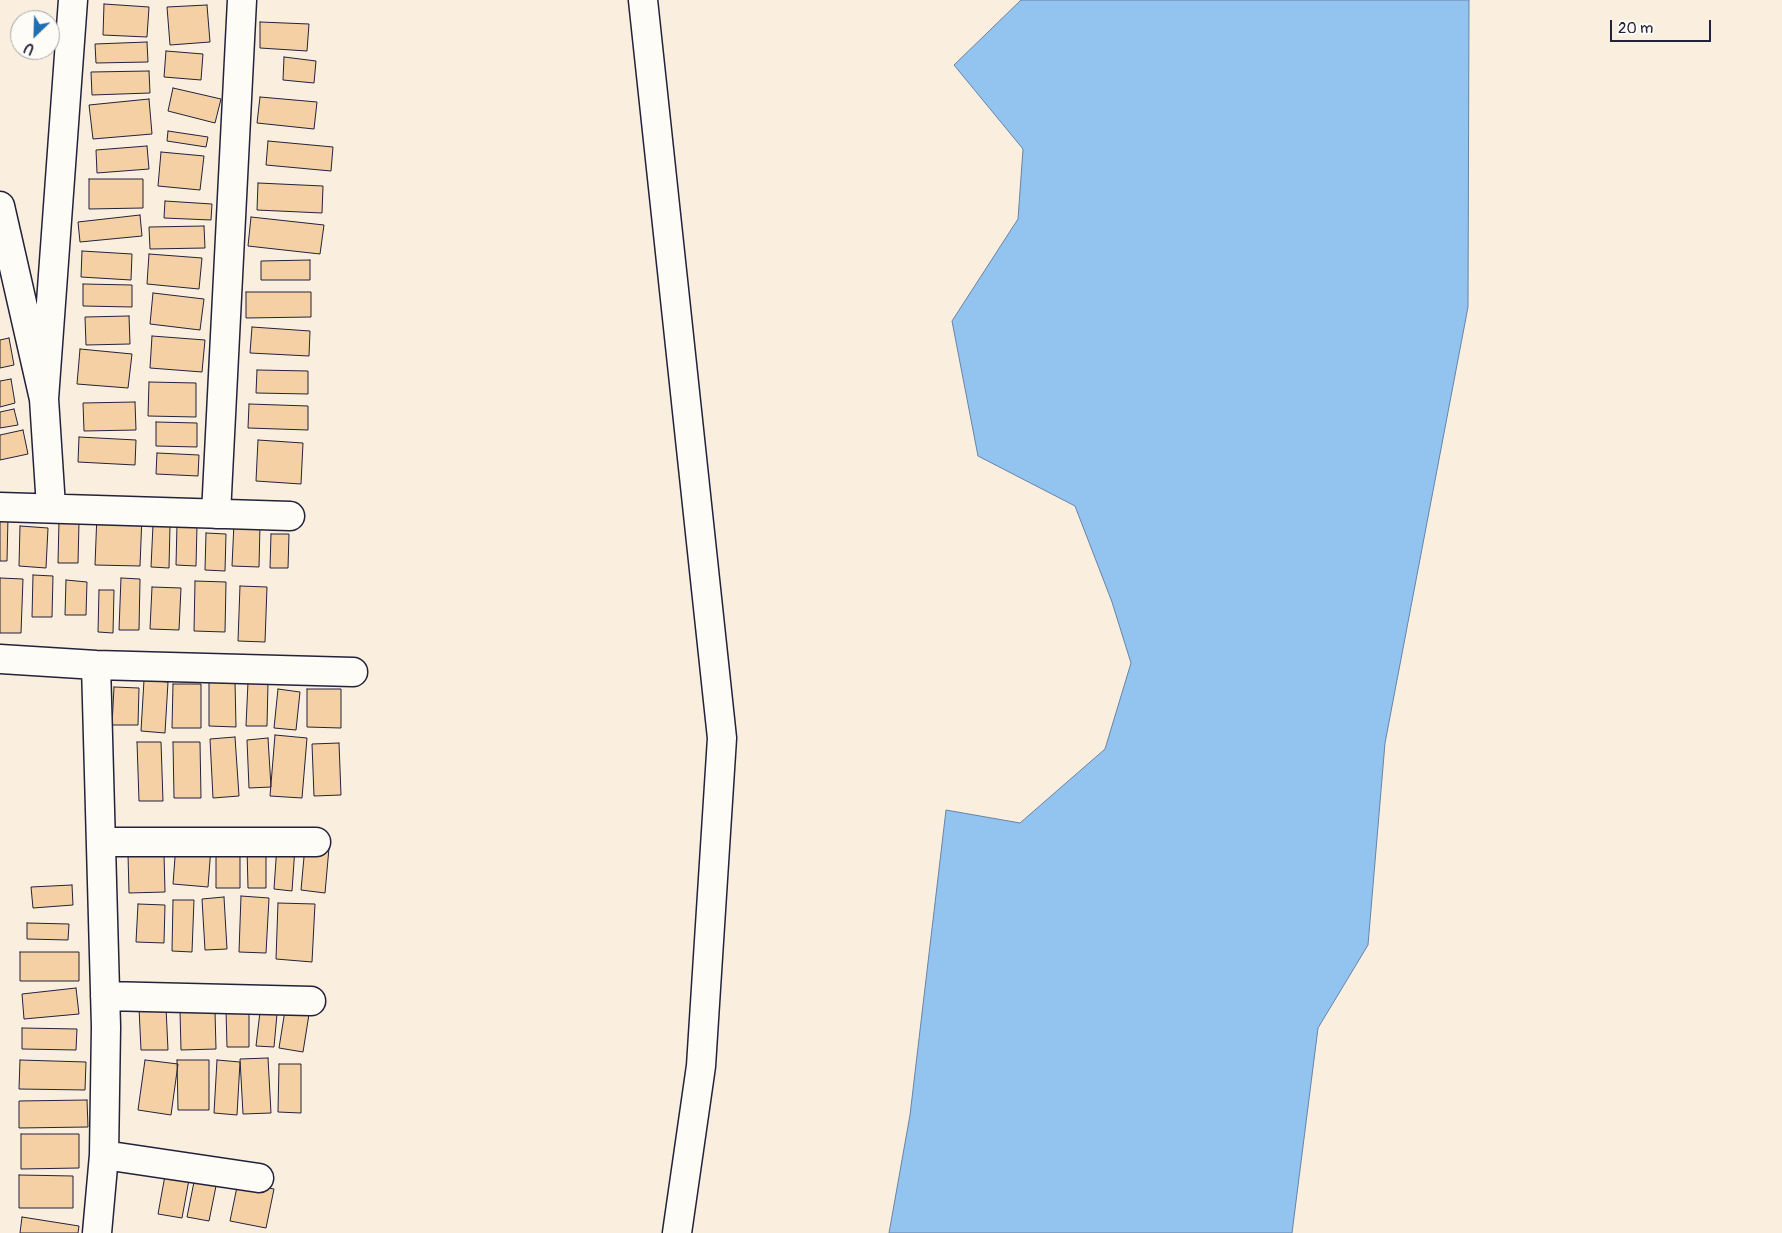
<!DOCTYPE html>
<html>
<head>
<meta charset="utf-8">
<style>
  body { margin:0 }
  #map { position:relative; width:1782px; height:1233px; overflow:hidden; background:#faefde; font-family:Pangolin,sans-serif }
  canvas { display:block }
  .north { position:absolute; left:10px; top:10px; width:50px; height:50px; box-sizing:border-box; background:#fdfcf7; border:1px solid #a5a5ac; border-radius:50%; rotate:204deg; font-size:14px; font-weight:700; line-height:20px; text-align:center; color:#22223b }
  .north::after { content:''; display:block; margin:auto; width:18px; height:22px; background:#1f6fb2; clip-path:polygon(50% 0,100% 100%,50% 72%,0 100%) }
  .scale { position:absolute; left:1610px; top:20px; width:101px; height:22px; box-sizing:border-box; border:2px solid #22223b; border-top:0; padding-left:6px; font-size:15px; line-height:18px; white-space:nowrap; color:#22223b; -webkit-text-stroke:4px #fdfcf7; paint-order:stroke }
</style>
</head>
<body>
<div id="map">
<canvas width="1782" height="1233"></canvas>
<div class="north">U</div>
<div class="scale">20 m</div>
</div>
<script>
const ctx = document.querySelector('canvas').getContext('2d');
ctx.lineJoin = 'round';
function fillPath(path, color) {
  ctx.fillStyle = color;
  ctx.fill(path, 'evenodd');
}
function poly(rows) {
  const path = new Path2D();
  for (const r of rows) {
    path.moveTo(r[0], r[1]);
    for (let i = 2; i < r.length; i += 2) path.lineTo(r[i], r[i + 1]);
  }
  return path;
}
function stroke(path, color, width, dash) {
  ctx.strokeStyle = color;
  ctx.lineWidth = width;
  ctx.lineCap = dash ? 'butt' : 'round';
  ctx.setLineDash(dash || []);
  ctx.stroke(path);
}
const water = poly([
  [1021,0,1469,0,1468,307,1385,743,1368,945,1318,1028,1292,1233,889,1233,910,1115,946,810,1020,823,1105,749,1131,663,1112,602,1075,506,978,456,952,321,1018,219,1023,149,954,65,1021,0]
]);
const building = poly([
  [104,4,149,7,147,37,103,35,104,4],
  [207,5,210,42,170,45,167,7,207,5],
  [260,22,309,24,307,51,260,48,260,22],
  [147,42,148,62,96,63,95,44,147,42],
  [166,51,203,54,201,80,164,77,166,51],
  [284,57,316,61,314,83,283,80,284,57],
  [149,71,150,93,92,95,91,72,149,71],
  [173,88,221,99,215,123,168,111,173,88],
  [260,97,317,102,314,129,257,123,260,97],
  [149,99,152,134,93,139,89,105,149,99],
  [168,131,208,137,206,147,167,141,168,131],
  [268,141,333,147,331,171,266,165,268,141],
  [147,146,149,169,97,173,96,150,147,146],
  [161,152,204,156,200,190,158,186,161,152],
  [89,179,143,179,143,208,89,209,89,179],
  [258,183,323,186,322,213,257,210,258,183],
  [165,201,212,204,211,220,164,218,165,201],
  [140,215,142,236,80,242,78,222,140,215],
  [251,217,324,225,320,254,248,246,251,217],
  [204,226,205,248,150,249,149,227,204,226],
  [82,251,132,254,131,280,81,277,82,251],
  [149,254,202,258,199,289,147,284,149,254],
  [310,260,310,280,261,280,261,261,310,260],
  [83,284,132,285,132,307,83,306,83,284],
  [246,292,311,292,311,317,246,318,246,292],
  [153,293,204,299,200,330,150,324,153,293],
  [129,316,130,344,86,345,85,317,129,316],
  [252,327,310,331,309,356,250,353,252,327],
  [152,336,205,340,202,372,150,368,152,336],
  [9,338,14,365,0,368,0,340,9,338],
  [80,349,132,354,128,388,77,384,80,349],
  [257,370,308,371,308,394,256,393,257,370],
  [11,379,15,403,0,407,0,381,11,379],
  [149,382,196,383,196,417,148,416,149,382],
  [135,402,136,430,84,431,83,403,135,402],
  [249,404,308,406,308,430,248,428,249,404],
  [14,409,18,425,0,428,0,412,14,409],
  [156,422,197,423,197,447,156,446,156,422],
  [23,430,28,454,0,460,0,435,23,430],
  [79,437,136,440,135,465,78,462,79,437],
  [258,440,303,443,301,484,256,481,258,440],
  [157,453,199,455,198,476,156,474,157,453],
  [97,514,142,516,140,566,95,565,97,514],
  [0,517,8,517,7,561,0,561,0,517],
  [59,521,79,522,78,563,58,563,59,521],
  [234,523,260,525,259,567,232,566,234,523],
  [153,525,170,526,169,568,151,567,153,525],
  [177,525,197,526,196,566,176,565,177,525],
  [20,526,48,528,46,568,19,566,20,526],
  [206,533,226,534,225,571,205,570,206,533],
  [271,534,289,534,288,568,270,568,271,534],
  [33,575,53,576,52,617,32,617,33,575],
  [0,578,23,579,21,633,0,633,0,578],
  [121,578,140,579,139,630,119,630,121,578],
  [66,580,87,582,86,615,65,615,66,580],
  [195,581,226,582,225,632,194,631,195,581],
  [240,586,267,587,265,642,238,641,240,586],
  [152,587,181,588,179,630,150,629,152,587],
  [99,590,114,590,113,633,98,632,99,590],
  [144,680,168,682,165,733,141,731,144,680],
  [209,681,235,681,236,727,209,726,209,681],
  [248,682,268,683,267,726,246,726,248,682],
  [173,684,201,684,201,728,172,728,173,684],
  [114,687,139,688,138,725,112,725,114,687],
  [278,689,300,692,296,730,274,728,278,689],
  [307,689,341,689,341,728,307,727,307,689],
  [275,735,307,738,302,798,270,796,275,735],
  [235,737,239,796,213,798,210,739,235,737],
  [268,738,271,787,249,788,247,740,268,738],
  [137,742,161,742,163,801,139,801,137,742],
  [173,742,200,742,201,798,174,798,173,742],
  [339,743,341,795,314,796,312,744,339,743],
  [176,844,211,847,208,887,173,884,176,844],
  [277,845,295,847,292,891,274,889,277,845],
  [305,846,329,848,325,893,301,890,305,846],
  [216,848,240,849,240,888,216,888,216,848],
  [247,848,266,848,266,888,248,888,247,848],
  [128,854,164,854,165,892,129,893,128,854],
  [72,885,73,905,33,908,31,887,72,885],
  [241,896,269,898,266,953,239,952,241,896],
  [224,897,227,949,205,950,202,899,224,897],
  [173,900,194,900,192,952,172,951,173,900],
  [278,903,315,904,312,962,276,959,278,903],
  [138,904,165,905,164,943,136,942,138,904],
  [27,923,69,924,68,940,27,939,27,923],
  [20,952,79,952,79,981,20,981,20,952],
  [76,988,79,1014,24,1019,22,994,76,988],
  [286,1004,310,1008,303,1052,279,1048,286,1004],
  [166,1007,168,1050,141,1050,139,1008,166,1007],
  [249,1009,249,1047,227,1047,226,1010,249,1009],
  [180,1011,215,1011,216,1049,181,1050,180,1011],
  [260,1012,277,1014,274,1047,256,1046,260,1012],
  [22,1028,77,1029,76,1050,22,1049,22,1028],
  [268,1058,271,1113,243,1114,240,1059,268,1058],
  [20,1060,86,1062,85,1090,19,1089,20,1060],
  [145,1060,178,1064,171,1115,138,1110,145,1060],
  [177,1060,209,1060,209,1110,178,1110,177,1060],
  [217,1060,240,1062,237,1115,214,1113,217,1060],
  [279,1064,301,1064,301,1113,278,1112,279,1064],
  [87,1100,88,1127,19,1128,19,1101,87,1100],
  [21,1134,79,1134,79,1168,21,1169,21,1134],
  [166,1170,190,1174,182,1218,158,1214,166,1170],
  [19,1175,73,1176,73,1208,19,1208,19,1175],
  [195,1177,217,1181,209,1221,187,1217,195,1177],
  [238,1182,274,1189,266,1228,230,1221,238,1182],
  [22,1217,79,1226,78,1233,20,1233,22,1217]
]);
const minor = poly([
  [643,0,722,738,701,1066,677,1233],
  [0,206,44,399,51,507],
  [44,399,73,0],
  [0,507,290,516],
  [216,514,242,0],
  [0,659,96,665,353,672],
  [96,665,106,1027,104,1155,97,1233],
  [101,842,316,842],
  [105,996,311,1001],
  [104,1155,259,1178]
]);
fillPath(water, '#93c4ef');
stroke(water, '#6683a7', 1);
fillPath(building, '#f4d0a4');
stroke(building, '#22223b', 1);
stroke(minor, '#22223b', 31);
stroke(minor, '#fdfcf7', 28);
</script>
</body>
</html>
